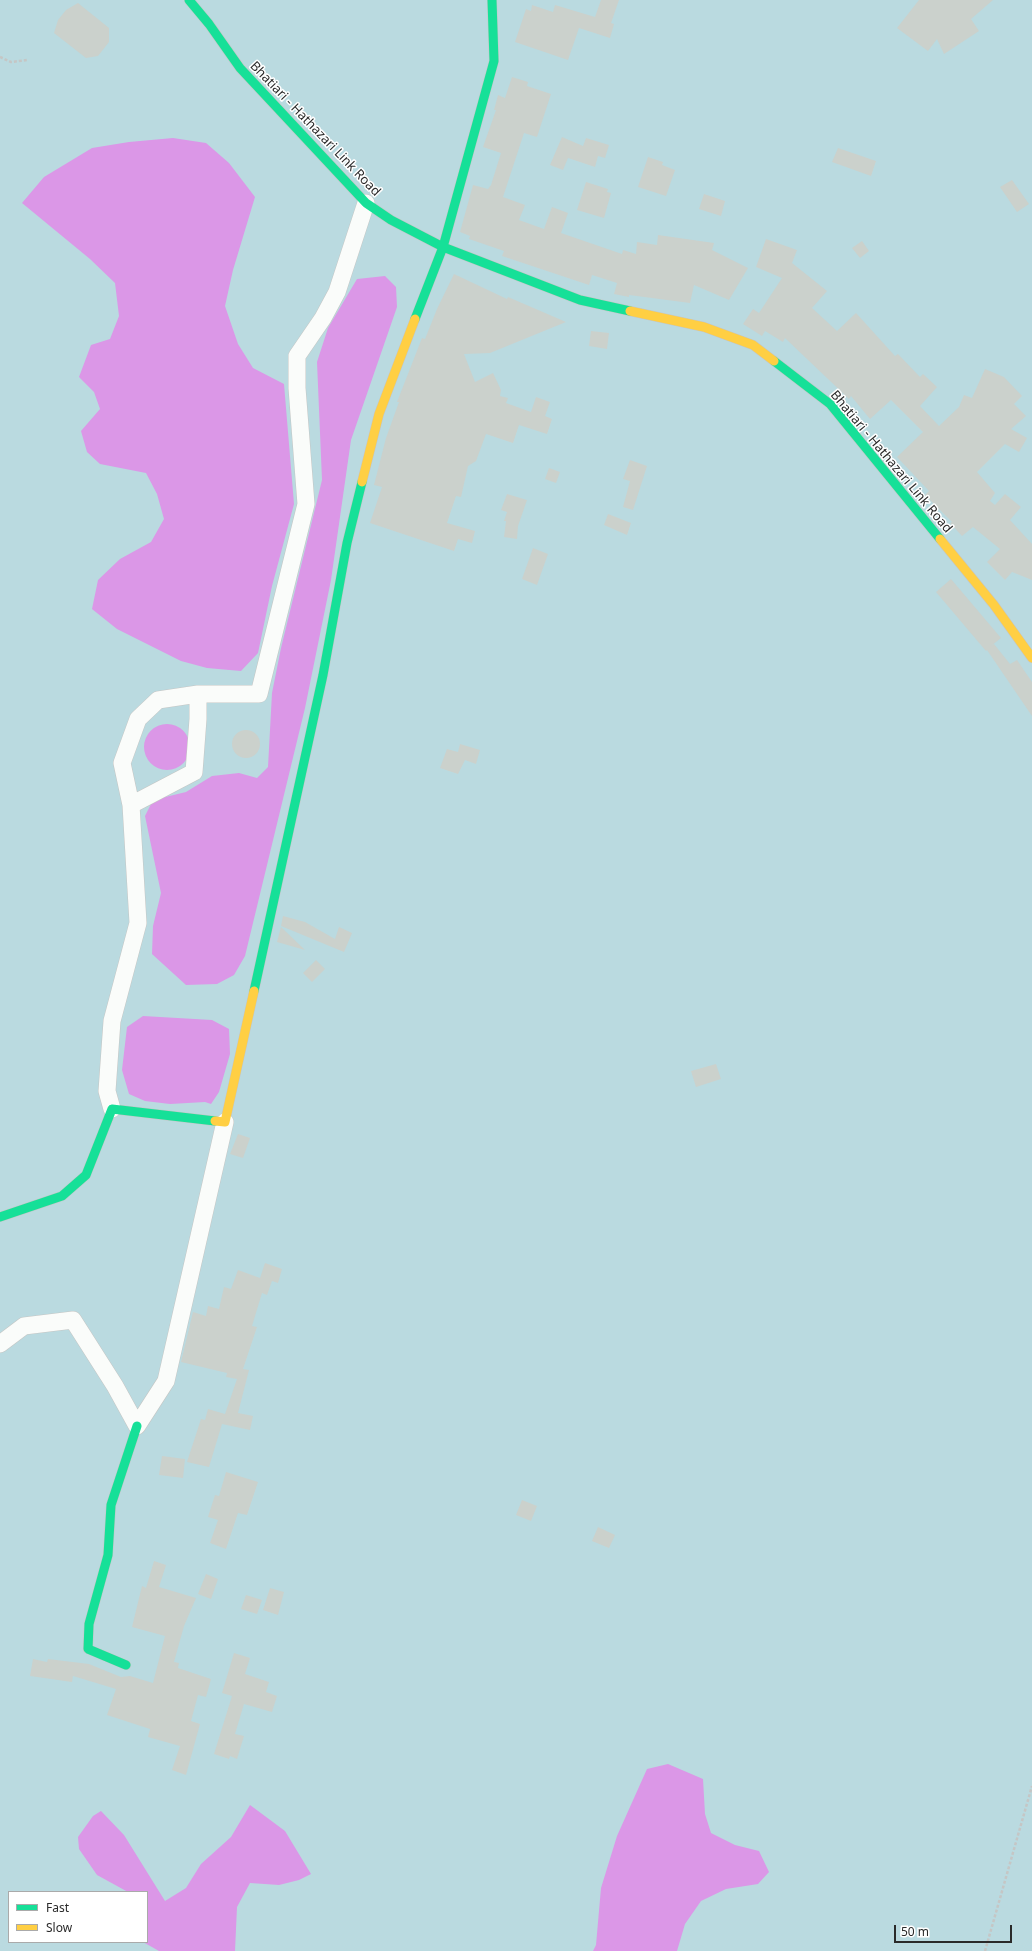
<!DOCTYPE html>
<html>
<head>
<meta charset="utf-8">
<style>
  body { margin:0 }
  #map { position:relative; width:1032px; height:1951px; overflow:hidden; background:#e0e8e1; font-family:"Noto Sans",sans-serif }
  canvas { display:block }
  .legend { position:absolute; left:8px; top:1891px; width:140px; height:52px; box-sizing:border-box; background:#fff; border:1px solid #aaa; margin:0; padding:5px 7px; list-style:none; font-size:12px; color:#2a2a2a }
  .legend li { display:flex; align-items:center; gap:8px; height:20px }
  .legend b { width:20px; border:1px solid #aaa }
  .scale { position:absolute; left:894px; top:1925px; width:118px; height:18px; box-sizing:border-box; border:2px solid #2a2a2a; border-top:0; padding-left:5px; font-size:12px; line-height:14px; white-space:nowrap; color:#2a2a2a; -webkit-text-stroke:3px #fff; paint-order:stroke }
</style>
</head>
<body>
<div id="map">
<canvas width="1032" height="1951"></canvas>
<ul class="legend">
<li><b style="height:5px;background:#16e098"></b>Fast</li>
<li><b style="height:5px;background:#ffcf43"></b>Slow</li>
</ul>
<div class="scale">50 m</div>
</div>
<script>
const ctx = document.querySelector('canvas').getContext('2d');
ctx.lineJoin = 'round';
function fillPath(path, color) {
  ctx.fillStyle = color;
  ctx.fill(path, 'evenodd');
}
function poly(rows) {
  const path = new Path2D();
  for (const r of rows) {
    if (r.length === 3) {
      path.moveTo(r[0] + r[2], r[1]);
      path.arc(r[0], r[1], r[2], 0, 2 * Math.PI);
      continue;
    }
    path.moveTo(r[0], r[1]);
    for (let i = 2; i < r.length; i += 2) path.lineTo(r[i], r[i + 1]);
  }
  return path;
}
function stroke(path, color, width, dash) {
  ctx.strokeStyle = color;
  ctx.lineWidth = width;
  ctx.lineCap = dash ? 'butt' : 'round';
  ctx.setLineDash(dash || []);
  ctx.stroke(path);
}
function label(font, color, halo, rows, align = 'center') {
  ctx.font = font + ' "Noto Sans",sans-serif';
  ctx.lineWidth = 3;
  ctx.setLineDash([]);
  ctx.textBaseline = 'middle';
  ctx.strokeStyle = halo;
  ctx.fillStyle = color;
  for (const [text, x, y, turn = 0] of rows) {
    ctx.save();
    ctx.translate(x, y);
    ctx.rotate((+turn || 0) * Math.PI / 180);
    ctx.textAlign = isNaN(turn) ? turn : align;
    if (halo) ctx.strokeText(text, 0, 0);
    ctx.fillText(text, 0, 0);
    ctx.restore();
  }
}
const green = poly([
  [0,0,1032,0,1032,1951,0,1951],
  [9,1892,147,1892,147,1942,9,1942]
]);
const water = poly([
  [173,138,206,143,229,163,255,197,233,270,225,306,238,344,253,368,284,384,294,504,272,586,258,653,241,671,207,668,181,661,117,629,92,609,98,580,120,559,151,542,164,519,157,494,146,473,100,464,87,452,81,431,100,409,94,392,79,377,91,345,110,339,119,316,115,283,90,259,22,203,44,177,92,148,129,142],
  [385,276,396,287,397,307,351,440,331,580,305,708,245,956,234,975,217,984,186,985,152,954,153,926,161,893,145,816,153,800,186,792,212,776,239,773,257,778,268,767,272,693,281,648,322,480,317,362,328,328,357,279],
  [167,747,23],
  [143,1016,212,1020,229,1029,230,1054,219,1092,211,1104,205,1102,170,1104,145,1101,129,1094,122,1070,127,1027],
  [668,1764,703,1779,705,1814,711,1833,735,1845,759,1851,769,1872,758,1884,726,1889,701,1901,685,1924,677,1951,593,1951,596,1945,601,1888,617,1836,647,1769],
  [250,1805,285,1831,311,1874,299,1880,279,1885,250,1883,237,1907,235,1951,159,1951,143,1942,147,1942,147,1892,128,1892,97,1875,79,1849,78,1837,93,1816,101,1811,124,1835,165,1901,186,1888,201,1864,231,1837]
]);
const building = poly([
  [601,0,619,0,611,23,614,24,610,38,579,28,568,60,515,42,526,9,531,11,532,5,553,12,555,5,595,17],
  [919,0,993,0,971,19,979,31,944,54,937,39,928,51,897,28],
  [78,3,109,28,109,42,98,56,86,58,54,33,58,20,66,10],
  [512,77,528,82,527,86,551,94,537,137,524,133,503,197,525,205,519,220,544,229,552,207,568,213,561,233,622,254,623,250,636,254,637,242,657,245,658,235,714,243,712,250,748,268,729,300,694,285,690,303,629,295,629,297,614,294,617,283,592,275,589,285,502,256,504,251,469,239,470,236,460,232,473,185,488,189,491,185,501,153,483,147,496,110,494,110,498,95,505,98],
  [562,137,583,146,586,138,609,145,605,158,598,156,595,167,568,158,563,170,550,165],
  [838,148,876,161,871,176,832,162],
  [648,157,663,162,662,165,675,170,666,196,638,187],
  [1012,180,1029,204,1017,212,1000,187],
  [586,182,608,189,607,192,611,193,604,218,577,210],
  [704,194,725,201,721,216,699,209],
  [766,239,797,250,792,263,827,291,812,308,837,331,856,313,895,356,898,354,920,377,923,374,937,387,920,406,939,426,959,407,964,395,972,398,985,369,1004,377,1022,396,1014,404,1026,416,1011,429,1027,438,1019,452,1005,444,977,472,995,493,990,501,995,505,1005,494,1021,507,1010,520,1032,544,1032,580,1012,572,1005,580,987,562,1000,549,973,527,962,536,950,523,952,522,925,495,929,491,897,457,923,432,891,400,870,419,851,396,849,399,785,338,783,342,765,331,762,336,743,324,753,309,759,313,782,278,756,267],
  [862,241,869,251,860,258,852,248],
  [454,274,507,299,508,297,566,322,490,353,464,354,475,382,493,373,501,390,500,396,508,398,506,403,531,412,536,397,550,402,545,416,552,419,547,434,519,425,513,443,486,434,476,461,468,466,461,497,456,496,447,523,475,531,472,543,458,539,454,551,370,523,382,487,374,485,386,438,399,402,397,402,422,338,425,339,437,309],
  [591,331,609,333,607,349,589,346],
  [630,460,647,466,633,510,623,507,630,481,623,479],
  [549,468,560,472,556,483,545,479],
  [507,494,527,500,518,526,517,539,504,537,506,521,504,521,507,512,501,510],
  [608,514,631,523,627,535,604,525],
  [533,548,548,554,537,585,522,579],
  [951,579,1001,638,991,646,994,644,1010,664,1017,660,1032,682,1032,716,987,650,986,651,936,592],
  [246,744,14],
  [460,744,480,750,476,764,465,760,458,774,440,768,447,749,458,752],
  [283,916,305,922,335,939,339,927,352,933,344,952,281,926],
  [281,927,305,950,277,942],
  [316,960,325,969,312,982,303,973],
  [716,1064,721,1079,696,1087,691,1071],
  [238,1134,250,1138,243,1158,230,1154],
  [265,1263,282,1269,278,1283,272,1281,267,1295,262,1293,252,1326,257,1327,243,1369,249,1370,238,1413,253,1416,250,1430,222,1424,209,1467,187,1462,201,1419,205,1420,208,1409,225,1414,237,1379,226,1377,227,1373,181,1362,193,1312,206,1316,208,1306,219,1309,224,1287,231,1289,238,1270,260,1278],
  [162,1456,185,1459,183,1478,159,1475],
  [226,1472,258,1482,247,1515,238,1513,226,1549,210,1543,218,1520,208,1517,215,1495,219,1496],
  [522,1500,537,1506,531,1521,516,1515],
  [598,1527,615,1535,609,1548,592,1541],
  [154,1561,166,1565,159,1587,196,1598,184,1626,174,1662,179,1663,178,1668,211,1679,206,1697,198,1695,191,1721,200,1724,186,1775,172,1770,180,1746,148,1737,150,1729,107,1715,116,1689,73,1676,72,1682,30,1676,33,1659,47,1662,48,1659,89,1664,121,1677,130,1676,153,1683,165,1636,132,1627,142,1586,146,1588],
  [206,1574,218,1579,211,1599,198,1594],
  [270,1588,284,1592,278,1615,263,1610],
  [246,1595,262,1600,257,1614,241,1609],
  [234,1653,250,1658,245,1674,269,1682,266,1692,277,1696,272,1712,244,1704,235,1734,244,1736,237,1759,230,1756,229,1759,214,1754,232,1696,222,1693]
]);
const path = poly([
  [0,57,11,62,27,60],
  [985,1951,1032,1786]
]);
const street = poly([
  [131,805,122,763,138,719,158,700,198,694],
  [112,1109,107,1091,112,1021,138,923,131,805,194,772,198,719,198,694,259,694,306,504,297,388,297,356,323,318,337,292,366,203],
  [0,1344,24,1326,73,1320,115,1386,137,1426,166,1381,225,1122]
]);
const fast = poly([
  [189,0,209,24,240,68,366,203,391,220,443,247,580,300,630,311],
  [415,319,443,247,494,61,492,0],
  [774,361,830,404,940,539],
  [254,991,323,675,347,543,362,482],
  [0,1217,62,1196,86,1175,112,1109,215,1121],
  [126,1665,88,1649,89,1624,108,1555,111,1505,137,1426]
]);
const slow = poly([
  [630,311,704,327,753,345,774,361],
  [362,482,379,414,415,319],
  [940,539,994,605,1032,658],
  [215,1121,225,1122,254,991]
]);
const streetNames = [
  ["Bhatiari - Hathazari Link Road",315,129,46],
  ["Bhatiari - Hathazari Link Road",891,462,50]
];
fillPath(green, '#badae0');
fillPath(water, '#db97e7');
fillPath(building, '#cbd1cc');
stroke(street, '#c5c6c4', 18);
stroke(fast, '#c5c6c4', 10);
stroke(slow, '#c5c6c4', 10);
stroke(path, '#c5c6c5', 2.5, [3, 2]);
stroke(street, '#fafcfa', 17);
stroke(fast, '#16e098', 9);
stroke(slow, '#ffcf43', 9);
label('13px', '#2a2a2a', '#fff', streetNames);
</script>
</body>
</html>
